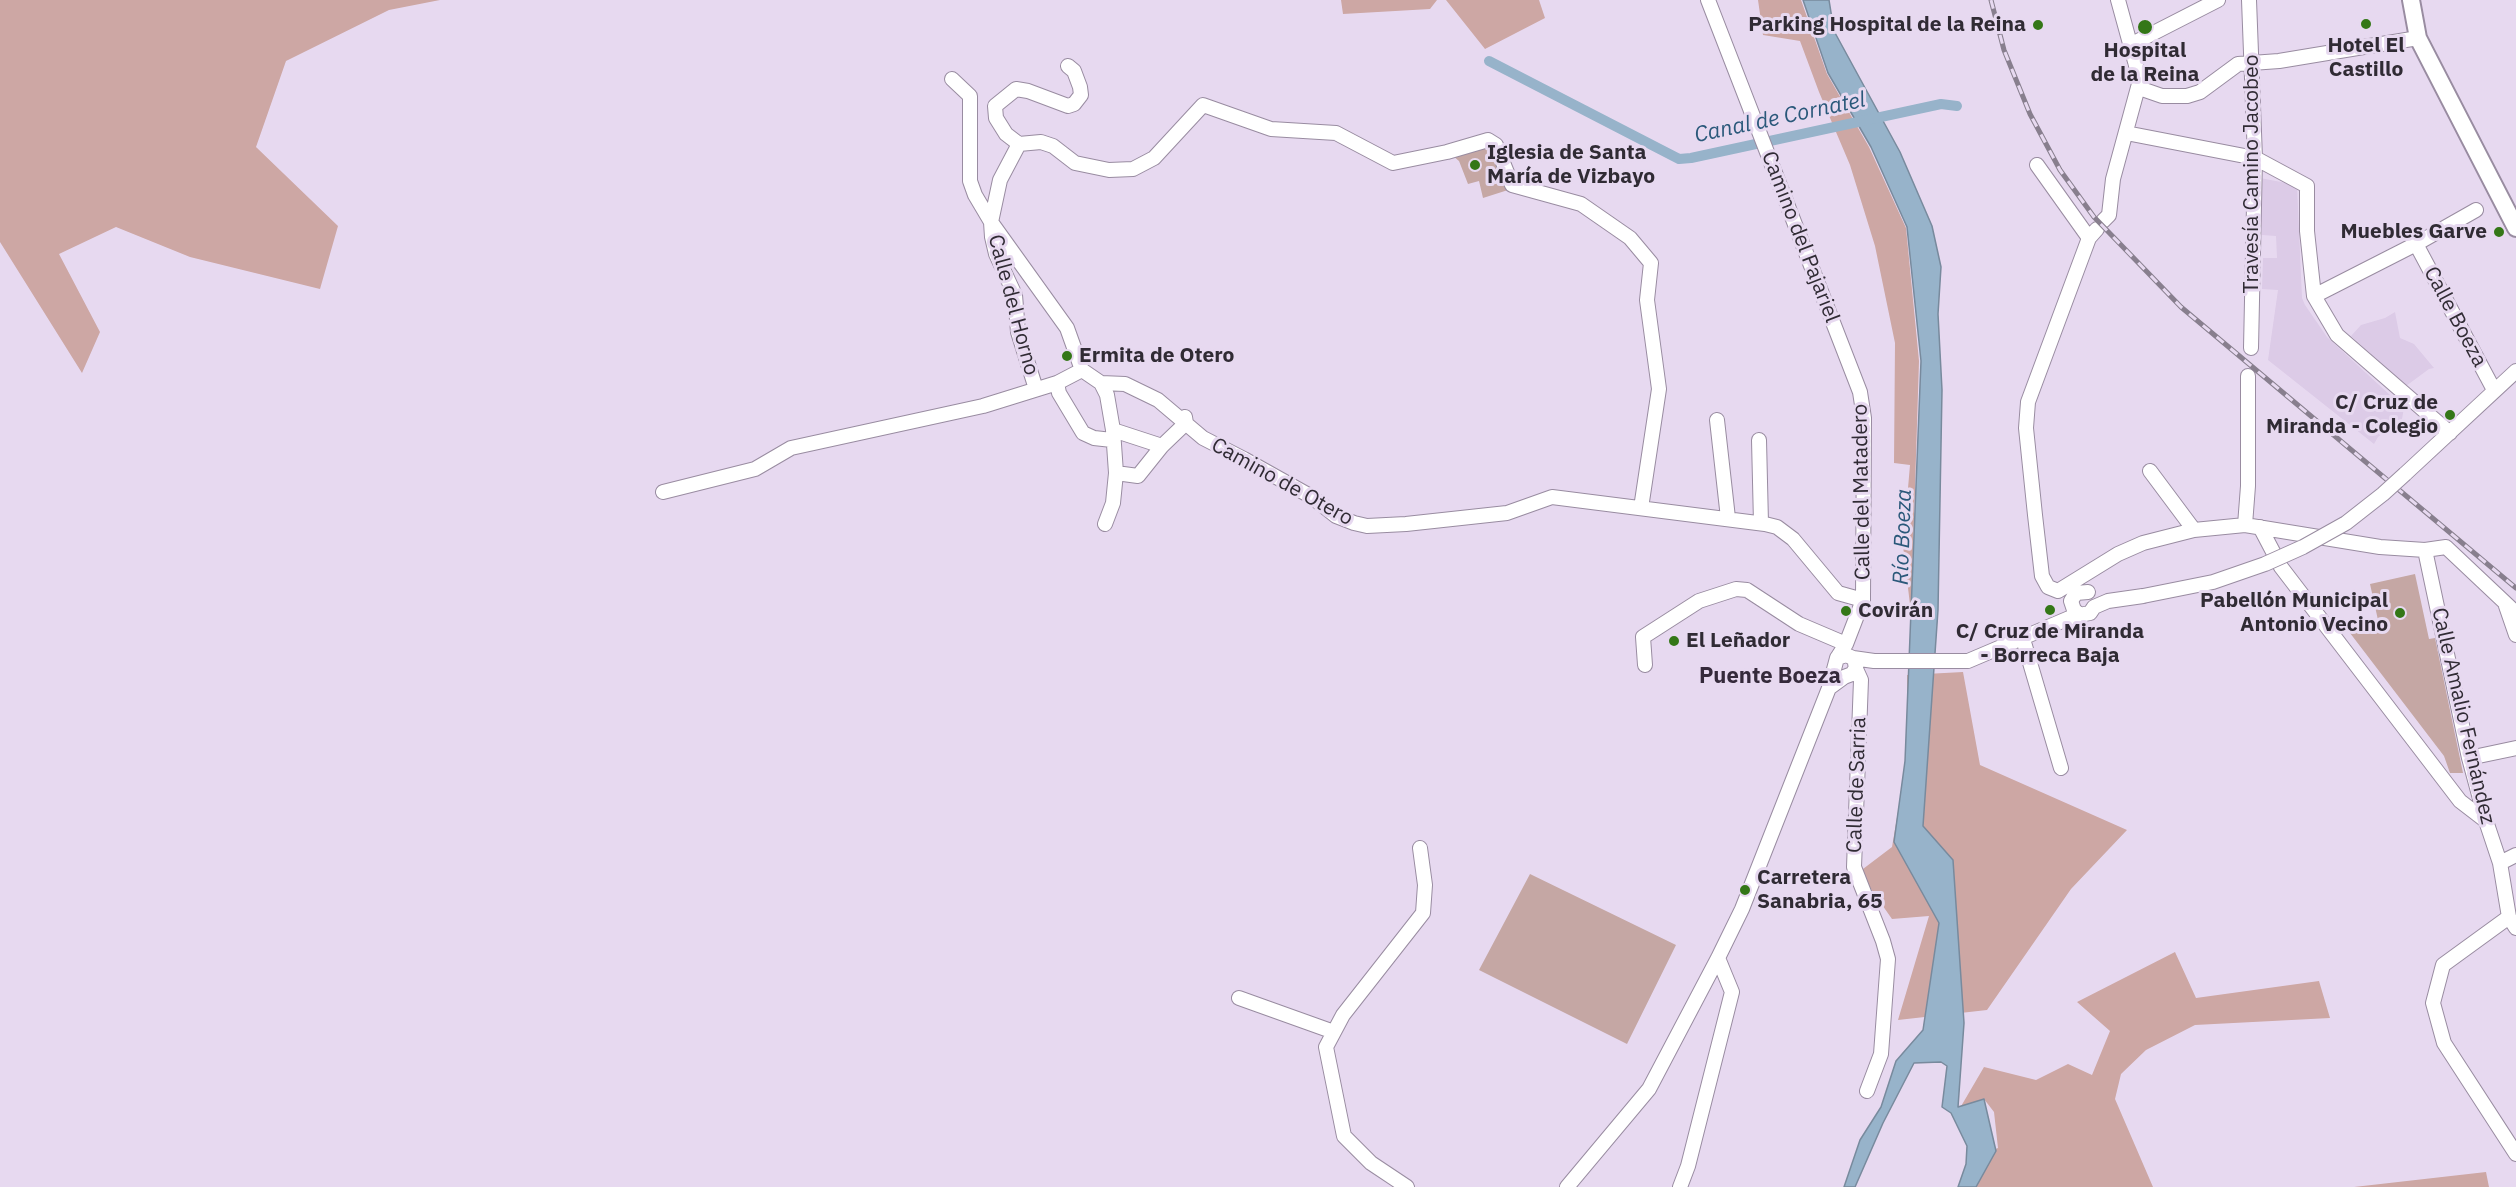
<!DOCTYPE html>
<html>
<head>
<meta charset="utf-8">
<style>
  body { margin:0 }
  canvas { display:block; background:#e7d9f0 }
</style>
</head>
<body>
<canvas width="2516" height="1187"></canvas>
<script>
const ctx = document.querySelector('canvas').getContext('2d');
ctx.lineJoin = 'round';
function fillPath(path, color) {
  ctx.fillStyle = color;
  ctx.fill(path, 'evenodd');
}
function poly(rows) {
  const path = new Path2D();
  for (const r of rows) {
    path.moveTo(r[0], r[1]);
    for (let i = 2; i < r.length; i += 2) path.lineTo(r[i], r[i + 1]);
  }
  return path;
}
function stroke(path, color, width, dash) {
  ctx.strokeStyle = color;
  ctx.lineWidth = width;
  ctx.lineCap = dash ? 'butt' : 'round';
  ctx.setLineDash(dash || []);
  ctx.stroke(path);
}
function label(font, color, halo, rows, align = 'center') {
  ctx.font = font + ' "IBM Plex Sans",sans-serif';
  ctx.lineWidth = 6;
  ctx.setLineDash([]);
  ctx.textBaseline = 'middle';
  ctx.strokeStyle = halo;
  ctx.fillStyle = color;
  for (const [text, x, y, turn = 0] of rows) {
    ctx.save();
    ctx.translate(x, y);
    ctx.rotate((+turn || 0) * Math.PI / 180);
    ctx.textAlign = isNaN(turn) ? turn : align;
    if (halo) ctx.strokeText(text, 0, 0);
    ctx.fillText(text, 0, 0);
    ctx.restore();
  }
}
const built = poly([
  [2260,178,2297,185,2302,298,2305,305,2327,337,2404,408,2402,419,2378,437,2374,444,2268,360,2278,290,2262,289,2263,258,2277,258,2276,236,2262,235],
  [2395,312,2400,338,2414,344,2434,368,2429,369,2406,386,2351,336,2361,325,2385,318]
]);
const green = poly([
  [1486,142,1499,164,1508,190,1483,198,1479,181,1468,184,1459,161,1453,156],
  [2415,574,2429,639,2435,638,2463,773,2450,773,2444,756,2350,633,2378,620,2370,584],
  [1530,874,1676,945,1627,1044,1479,970]
]);
const forest = poly([
  [0,0,440,0,389,10,286,61,256,147,338,226,320,289,190,257,116,227,59,254,100,332,82,373,0,242],
  [1341,0,1437,0,1430,9,1343,14],
  [1446,0,1539,0,1545,18,1485,49],
  [1758,0,1801,0,1827,74,1869,147,1906,228,1919,361,1911,613,1903,546,1910,465,1894,463,1895,343,1875,246,1850,165,1819,92,1800,41,1763,35],
  [1963,672,1980,765,2127,830,2071,889,1987,1010,1898,1020,1929,916,1892,919,1859,872,1892,847,1907,758,1907,675],
  [2175,952,2196,998,2319,981,2330,1018,2195,1025,2146,1050,2121,1074,2115,1099,2153,1187,1971,1187,1985,1153,1998,1148,1994,1112,1984,1099,1960,1108,1984,1067,2036,1080,2068,1064,2092,1075,2110,1031,2077,1002],
  [2486,1172,2489,1187,2354,1187]
]);
const water = poly([
  [1803,0,1829,0,1834,31,1900,152,1932,226,1941,267,1938,314,1942,390,1938,610,1923,826,1953,860,1964,1023,1958,1107,1984,1099,1996,1151,1976,1187,1958,1187,1966,1164,1967,1146,1951,1113,1942,1107,1947,1066,1941,1062,1914,1063,1883,1123,1855,1187,1844,1187,1860,1140,1881,1107,1896,1061,1923,1030,1939,923,1894,842,1905,761,1921,361,1907,227,1871,147,1828,73,1803,0]
]);
const canal = poly([
  [1489,61,1679,159,1691,158,1941,104,1957,106]
]);
const minor = poly([
  [1708,0,1860,392,1864,418,1863,600,1846,644,1837,658],
  [2249,0,2255,158,2251,348],
  [2132,44,2218,0],
  [952,79,970,96,970,181,975,195,991,222,1067,328,1082,370],
  [2139,88,2162,96,2187,96,2200,92,2238,64,2279,61,2418,38],
  [2126,133,2255,158,2307,186,2307,231,2314,296,2337,335,2450,433],
  [1019,144,1006,134,996,118,995,106,1016,89,1028,91,1068,106,1074,104,1081,95,1080,87,1074,71,1068,66],
  [2037,165,2089,238],
  [2103,221,2109,215,2113,179,2140,80,2118,0],
  [2097,229,2089,238,2028,402,2026,428,2035,515,2042,576,2048,587,2058,591,2118,554,2143,543,2194,530,2245,525,2380,547,2425,550,2446,547,2516,613],
  [2416,244,2494,390],
  [2314,296,2416,244,2476,210],
  [1057,383,1059,393,1083,433,1094,438,1112,440],
  [1101,383,1125,384,1158,400,1203,438,1244,459,1312,497,1336,516,1354,523,1367,526,1406,524,1507,513,1552,497,1765,524,1777,527,1793,539,1838,593,1863,600],
  [1036,389,1018,332,1015,295,996,254,992,237,991,222,1000,180,1019,144,1041,142,1053,146,1075,163,1109,170,1133,169,1154,158,1203,105,1271,129,1336,133,1393,163,1447,152,1488,140,1496,145,1512,185,1581,204,1630,238,1651,263,1647,300,1659,389,1641,508],
  [1717,420,1728,518],
  [1113,430,1162,446],
  [1759,440,1761,523],
  [2150,471,2194,530],
  [1116,473,1138,476,1162,446,1186,423,1185,417],
  [2405,474,2516,371],
  [663,492,755,469,791,448,983,406,1057,383,1082,370,1101,383,1107,395,1113,430,1116,473,1113,503,1105,524],
  [2245,525,2248,486,2248,376],
  [2260,527,2281,567,2460,801,2486,821],
  [2425,550,2469,758,2486,821,2500,863,2509,917,2516,928],
  [2506,606,2516,635],
  [2079,614,2074,610,2071,601,2076,593,2088,592],
  [2023,639,2061,768],
  [1645,665,1643,637,1699,601,1736,589,1747,590,1799,624,1846,644],
  [1856,669,1861,680,1854,867,1883,941,1888,959,1881,1054,1867,1091],
  [1829,688,1844,677,1852,674,1856,668,1855,663],
  [2469,758,2516,748],
  [2500,863,2516,855],
  [2509,917,2443,965,2433,1003,2444,1043,2516,1154],
  [1239,998,1334,1032],
  [1407,1187,1371,1163,1344,1136,1326,1047,1343,1015,1423,913,1425,885,1420,848],
  [1567,1187,1649,1089,1718,958,1742,909,1829,688,1837,658,1846,655,1853,658,1874,661,1968,661,2074,616,2090,613,2094,607,2108,601,2143,596],
  [1680,1187,1688,1166,1732,992,1718,958]
]);
const major = poly([
  [2411,0,2418,38,2516,228]
]);
const rail = poly([
  [1991,0,2004,50,2030,114,2060,170,2094,217,2181,307,2516,588]
]);
const minorBridge = poly([
  [2143,596,2213,582,2265,564,2303,547,2346,523,2383,494,2405,474]
]);
const markers = [
  [2366,24,6,"#347717"],
  [2038,25,6,"#347717"],
  [2145,27,8,"#347717"],
  [1475,165,6,"#347717"],
  [2499,232,6,"#347717"],
  [1067,356,6,"#347717"],
  [2450,415,6,"#347717"],
  [2050,610,6,"#347717"],
  [1846,611,6,"#347717"],
  [2400,613,6,"#347717"],
  [1674,641,6,"#347717"],
  [1745,890,6,"#347717"]
];
const poiNames = [
  ["Parking Hospital de la Reina",2026,25,"right"],
  ["Hotel El",2366,46,"center"],
  ["Castillo",2366,70,"center"],
  ["Hospital",2145,51,"center"],
  ["de la Reina",2145,75,"center"],
  ["Iglesia de Santa",1487,153],
  ["María de Vizbayo",1487,177],
  ["Muebles Garve",2487,232,"right"],
  ["Ermita de Otero",1079,356],
  ["C/ Cruz de",2438,403,"right"],
  ["Miranda - Colegio",2438,427,"right"],
  ["Pabellón Municipal",2388,601,"right"],
  ["Antonio Vecino",2388,625,"right"],
  ["Covirán",1858,611],
  ["C/ Cruz de Miranda",2050,632,"center"],
  ["- Borreca Baja",2050,656,"center"],
  ["El Leñador",1686,641],
  ["Carretera",1757,878],
  ["Sanabria, 65",1757,902]
];
const streetNames = [
  ["Travesía Camino Jacobeo",2252,174,-90],
  ["Camino del Pajariel",1800,237,69],
  ["Calle del Horno",1013,305,75],
  ["Calle Boeza",2455,317,62],
  ["Camino de Otero",1282,482,29],
  ["Calle del Matadero",1862,492,-91],
  ["Calle Amalio Fernández",2463,716,77],
  ["Calle de Sarria",1857,785,-88]
];
const waterNames = [
  ["Canal de Cornatel",1780,118,-12],
  ["Río Boeza",1903,537,-88]
];
const neighbourhoodNames = [
  ["Puente Boeza",1770,677]
];
fillPath(built, '#dccbe7');
fillPath(green, '#c5a7a4');
fillPath(forest, '#cda7a4');
fillPath(water, '#97b3ca');
stroke(water, '#788a9d', 1.5);
stroke(canal, '#97b3ca', 10);
stroke(minor, '#998ca1', 16);
stroke(major, '#998ca1', 20);
stroke(minor, '#fff', 14);
stroke(major, '#fff', 16);
stroke(rail, '#887f8e', 5);
stroke(rail, '#e7d9f0', 3, [9]);
stroke(minorBridge, '#998ca1', 16, []);
stroke(minorBridge, '#fff', 14);
for (const [x, y, r, color] of markers) {
  const dot = new Path2D();
  dot.arc(x, y, r, 0, 2 * Math.PI);
  ctx.fillStyle = color;
  ctx.fill(dot);
  stroke(dot, '#e7d9f0', 2);
}
label('bold 21px', '#302b34', '#e7d9f0', poiNames, 'left');
label('21px', '#302b34', '#e7d9f0', streetNames);
label('italic 22px', '#2a587a', '#e7d9f0', waterNames);
label('bold 22px', '#352a3b', '#e7d9f0', neighbourhoodNames);
</script>
</body>
</html>
